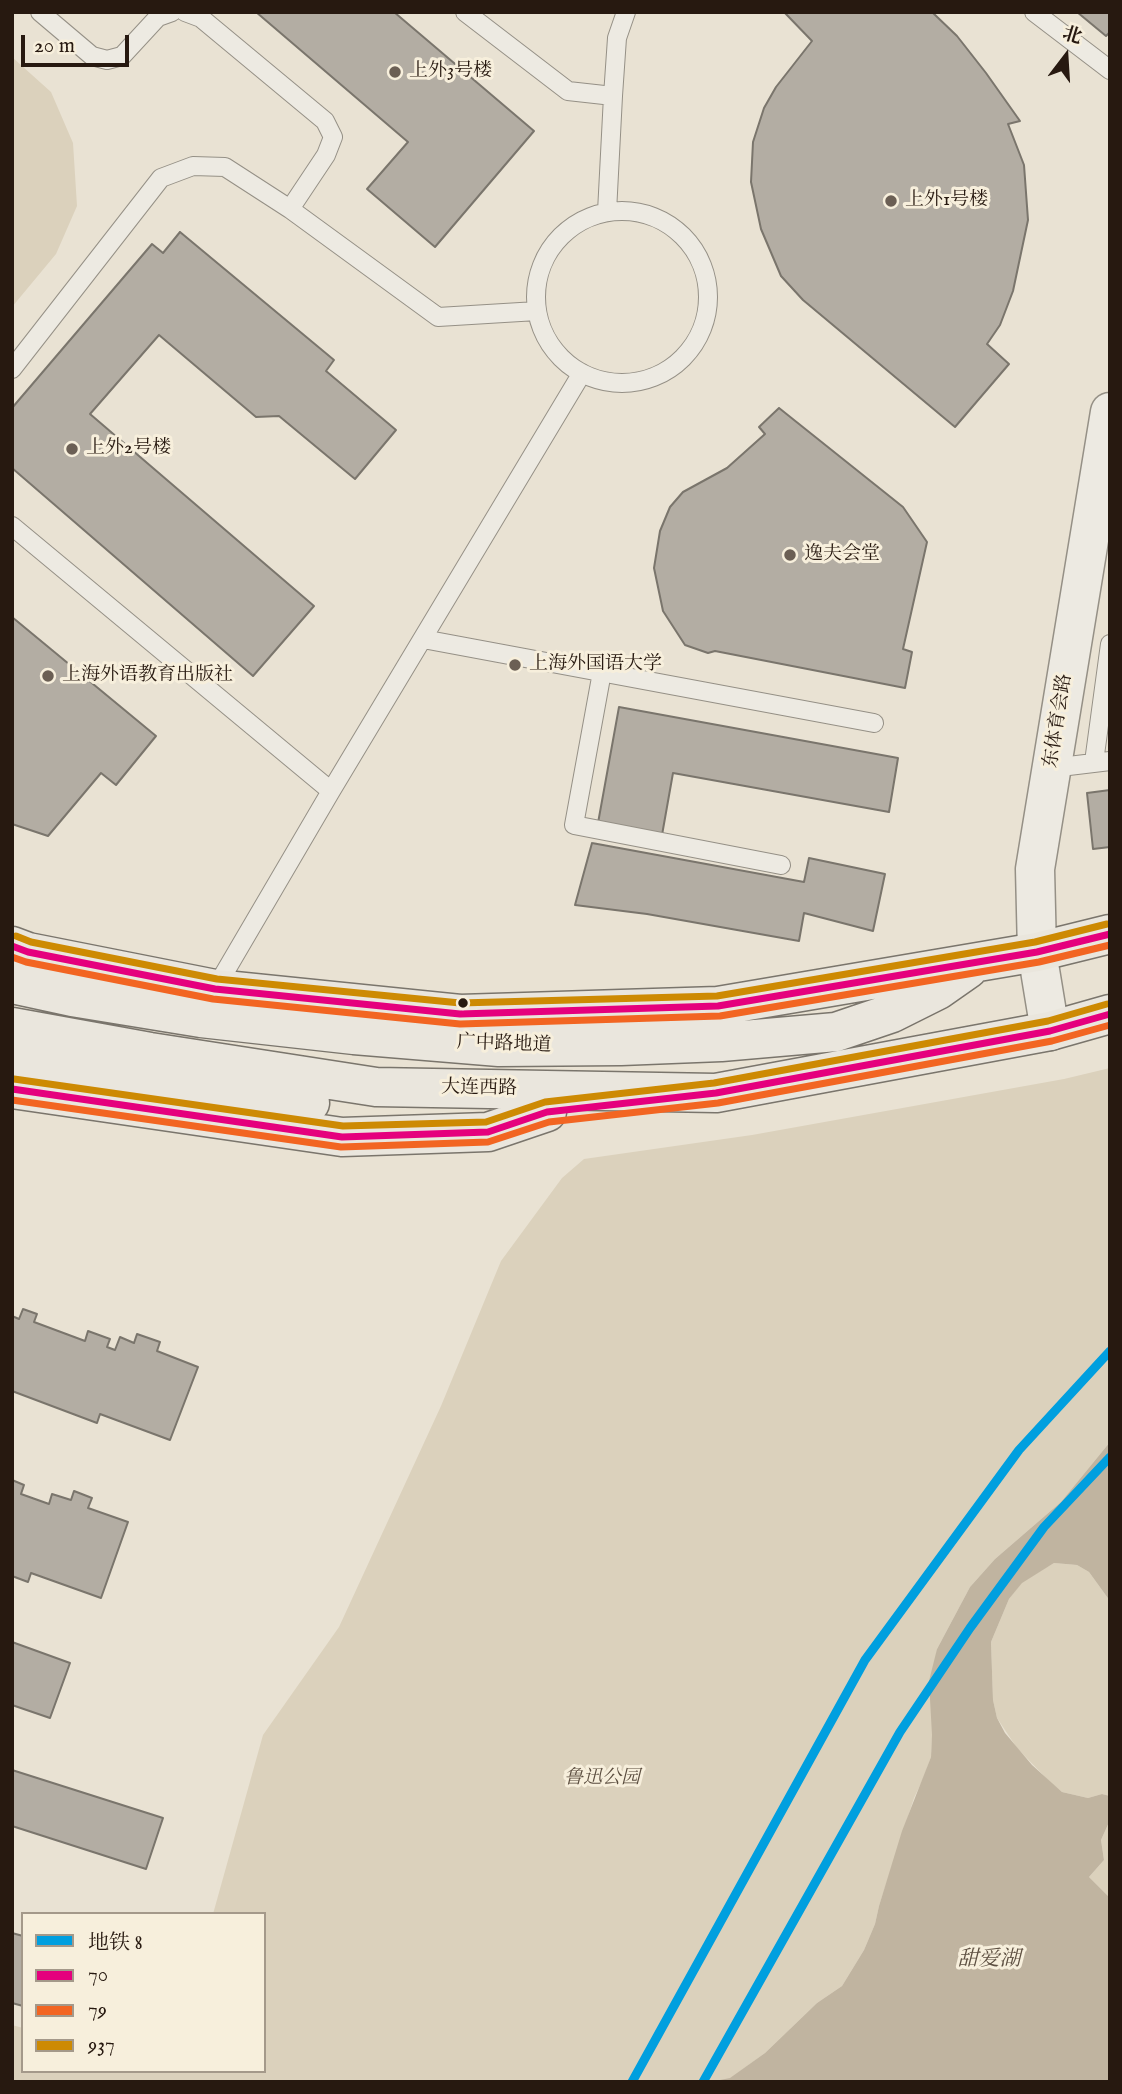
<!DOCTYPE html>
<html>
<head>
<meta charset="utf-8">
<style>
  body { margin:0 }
  #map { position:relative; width:1122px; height:2094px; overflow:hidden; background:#e9e2d3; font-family:"IM FELL English","Noto Serif SC",serif }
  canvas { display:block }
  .frame { position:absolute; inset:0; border:14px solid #271910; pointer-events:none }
  .legend { position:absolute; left:21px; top:1912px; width:245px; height:161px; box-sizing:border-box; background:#f7efdc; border:2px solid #a4998a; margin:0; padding:9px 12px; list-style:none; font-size:21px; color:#271910 }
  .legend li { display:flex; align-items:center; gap:14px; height:35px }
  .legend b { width:35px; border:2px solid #a4998a }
  .north { position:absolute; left:1031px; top:21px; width:70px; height:70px; -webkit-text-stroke:5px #f7efdc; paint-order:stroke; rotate:17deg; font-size:19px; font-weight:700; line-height:28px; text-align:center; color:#271910 }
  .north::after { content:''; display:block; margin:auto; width:24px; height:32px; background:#271910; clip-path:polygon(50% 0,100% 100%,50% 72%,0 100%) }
  .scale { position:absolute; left:21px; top:35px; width:108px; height:32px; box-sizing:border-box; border:4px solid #271910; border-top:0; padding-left:9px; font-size:21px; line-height:24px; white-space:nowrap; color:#271910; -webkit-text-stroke:5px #f7efdc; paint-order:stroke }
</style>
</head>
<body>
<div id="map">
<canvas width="1122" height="2094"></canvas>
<div class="frame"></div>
<ul class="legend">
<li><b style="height:9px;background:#009fdf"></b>地铁 8</li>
<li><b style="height:9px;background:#e5007d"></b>70</li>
<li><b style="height:9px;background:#f26522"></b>79</li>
<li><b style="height:9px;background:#cd8a03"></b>937</li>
</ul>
<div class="north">北</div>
<div class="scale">20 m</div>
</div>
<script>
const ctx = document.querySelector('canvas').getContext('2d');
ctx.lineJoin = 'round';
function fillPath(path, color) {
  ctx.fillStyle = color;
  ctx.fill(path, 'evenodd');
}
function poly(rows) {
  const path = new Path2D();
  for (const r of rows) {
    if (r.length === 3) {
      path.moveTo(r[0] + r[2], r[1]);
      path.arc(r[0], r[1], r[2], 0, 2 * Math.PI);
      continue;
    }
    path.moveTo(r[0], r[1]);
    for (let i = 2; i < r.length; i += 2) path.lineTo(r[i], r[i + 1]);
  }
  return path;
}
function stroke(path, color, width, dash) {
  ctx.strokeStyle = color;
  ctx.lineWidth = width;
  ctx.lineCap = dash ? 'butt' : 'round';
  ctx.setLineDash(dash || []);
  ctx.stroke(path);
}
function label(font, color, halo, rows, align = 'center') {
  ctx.font = font + ' "IM FELL English","Noto Serif SC",serif';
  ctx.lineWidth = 6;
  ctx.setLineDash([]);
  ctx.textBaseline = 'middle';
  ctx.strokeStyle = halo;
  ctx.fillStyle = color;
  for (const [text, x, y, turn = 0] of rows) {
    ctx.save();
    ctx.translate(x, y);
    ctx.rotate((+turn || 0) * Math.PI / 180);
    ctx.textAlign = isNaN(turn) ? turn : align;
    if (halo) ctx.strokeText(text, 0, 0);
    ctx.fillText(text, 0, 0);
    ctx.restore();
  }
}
const green = poly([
  [12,57,51,92,73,143,77,206,56,254,12,307],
  [1110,1068,1110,1442,1061,1502,995,1559,970,1587,937,1649,931,1757,923,1779,914,1798,879,1906,875,1924,864,1950,842,1986,817,2003,765,2053,730,2079,710,2082,12,2082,12,2025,23,2028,23,2071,264,2071,264,1914,213,1914,263,1735,339,1627,441,1406,501,1261,562,1178,584,1159,752,1135,1064,1079],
  [1054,1563,1077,1565,1089,1572,1110,1601,1110,1796,1102,1794,1088,1798,1062,1792,1050,1782,1017,1748,997,1718,993,1700,991,1642,1009,1599,1022,1582],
  [1110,1820,1110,1898,1089,1877,1104,1860,1101,1840]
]);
const water = poly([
  [1110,1442,1110,1601,1089,1572,1077,1565,1054,1563,1022,1583,1009,1599,991,1642,993,1700,997,1718,1005,1733,1032,1765,1062,1792,1088,1798,1102,1794,1110,1796,1110,1820,1101,1840,1104,1860,1089,1877,1110,1898,1110,2082,710,2082,730,2078,765,2053,817,2003,842,1986,864,1950,875,1924,879,1906,902,1831,931,1757,932,1735,929,1681,937,1649,970,1587,995,1559,1061,1502]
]);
const building = poly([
  [256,12,394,12,534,131,435,247,367,189,408,142,256,12],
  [784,12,932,12,957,36,986,73,1020,121,1008,124,1024,165,1028,220,1013,291,1000,325,987,344,1009,364,955,427,803,300,781,276,761,229,751,182,753,142,764,108,776,87,812,41,784,12],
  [1077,12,1110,12,1110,32,1106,36,1077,12],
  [180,232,334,360,326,371,396,430,355,479,279,416,256,417,159,335,90,414,314,606,253,676,12,468,12,408,152,244,163,253,180,232],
  [779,408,903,507,927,542,903,649,912,652,905,688,715,651,708,653,685,645,663,611,654,568,660,531,670,507,683,492,727,468,765,434,759,427,779,408],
  [12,617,156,736,116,785,101,773,48,836,12,824,12,617],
  [619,707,898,758,889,812,673,773,662,835,598,823,619,707],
  [1110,790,1110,847,1093,849,1087,793,1110,790],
  [592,843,804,882,809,858,885,874,873,931,804,913,799,941,647,914,575,905,592,843],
  [23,1309,37,1314,34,1322,85,1341,88,1331,110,1339,107,1347,115,1350,120,1337,134,1343,137,1334,160,1342,157,1351,198,1367,170,1440,100,1414,97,1423,12,1391,12,1316,19,1319,23,1309],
  [12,1480,24,1485,21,1494,49,1504,52,1494,71,1500,74,1491,92,1498,88,1508,128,1522,101,1598,31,1573,28,1582,12,1576,12,1480],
  [12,1642,70,1663,50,1718,12,1705,12,1642],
  [12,1770,163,1818,146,1869,12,1826,12,1770],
  [12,1933,23,1936,23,2006,12,2003,12,1933]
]);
const service = poly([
  [40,12,92,56,107,60,122,56,158,17,172,12],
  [185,12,201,18,325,121,333,137,326,155,290,209],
  [465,12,568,91,613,96],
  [1034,12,1110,70],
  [622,297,86],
  [607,212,613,96,617,38,626,12],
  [12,369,161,178,193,166,225,167,290,209,438,317,537,311],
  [12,526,331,791],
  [423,639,874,723],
  [602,672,574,825,781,865],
  [1094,762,1110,644],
  [1052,768,1110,761],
  [215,989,331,791,582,373]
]);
const tertiary = poly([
  [1050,1031,1037,952,1035,869,1110,412]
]);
const primary = poly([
  [12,946,28,952,215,989,460,1014,718,1006,1037,952,1110,934],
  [12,984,72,997,201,1018,354,1035,499,1047,621,1046,721,1042,836,1032,892,1013,938,990,968,969],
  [12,1027,150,1052,376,1087,716,1093,1050,1031,1110,1014],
  [12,1055,86,1073,310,1103],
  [12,1089,342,1137,488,1132,547,1112]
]);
const bus1 = poly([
  [12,946,28,952,215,989,460,1014,718,1006,1037,952,1110,934],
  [12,1089,342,1137,488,1132,547,1112,716,1093,1050,1031,1110,1014]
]);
const bus2 = poly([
  [12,957,26,962,213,999,460,1024,720,1016,1039,962,1110,945],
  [12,1100,341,1147,488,1142,549,1122,718,1103,1052,1041,1110,1025]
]);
const bus3 = poly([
  [16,936,31,942,217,979,460,1003,717,996,1035,942,1107,924],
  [14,1079,343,1126,486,1122,545,1102,714,1083,1048,1021,1107,1004]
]);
const metro1 = poly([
  [632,2082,865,1660,1019,1450,1110,1351],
  [703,2082,900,1732,970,1628,1044,1527,1110,1457]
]);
const markers = [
  [395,72,7,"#6b5f54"],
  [891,201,7,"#6b5f54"],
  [72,449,7,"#6b5f54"],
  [790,555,7,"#6b5f54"],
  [515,665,7,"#6b5f54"],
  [48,676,7,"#6b5f54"],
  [463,1003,6,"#271910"]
];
const poiNames = [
  ["上外3号楼",409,72],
  ["上外1号楼",905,201],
  ["上外2号楼",86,449],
  ["逸夫会堂",804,555],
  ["上海外国语大学",529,665],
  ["上海外语教育出版社",62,676]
];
const streetNames = [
  ["东体育会路",1059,721,-81],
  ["广中路地道",504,1045,2],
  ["大连西路",479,1089,1]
];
const parkNames = [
  ["鲁迅公园",602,1779]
];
const waterNames = [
  ["甜爱湖",989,1961]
];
fillPath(green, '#dbd1bc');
fillPath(water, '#c0b4a0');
fillPath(building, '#b3ada3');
stroke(building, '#7a756c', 2);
stroke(service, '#959086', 20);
stroke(tertiary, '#959086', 41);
stroke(primary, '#7a756c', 41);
stroke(service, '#edeae2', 18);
stroke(tertiary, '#edeae2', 38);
stroke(primary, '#eae6dd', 38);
stroke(bus1, '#e5007d', 7);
stroke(bus2, '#f26522', 7);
stroke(bus3, '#cd8a03', 7);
stroke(metro1, '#009fdf', 9);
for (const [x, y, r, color] of markers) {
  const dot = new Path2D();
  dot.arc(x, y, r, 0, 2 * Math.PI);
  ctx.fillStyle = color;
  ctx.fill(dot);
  stroke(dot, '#f7efdc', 2.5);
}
label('19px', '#271910', '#f7efdc', poiNames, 'left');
label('19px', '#271910', '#f7efdc', streetNames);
label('italic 19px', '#5a4c3e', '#f7efdc', parkNames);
label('italic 21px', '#5d4f41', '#f7efdc', waterNames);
</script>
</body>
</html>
